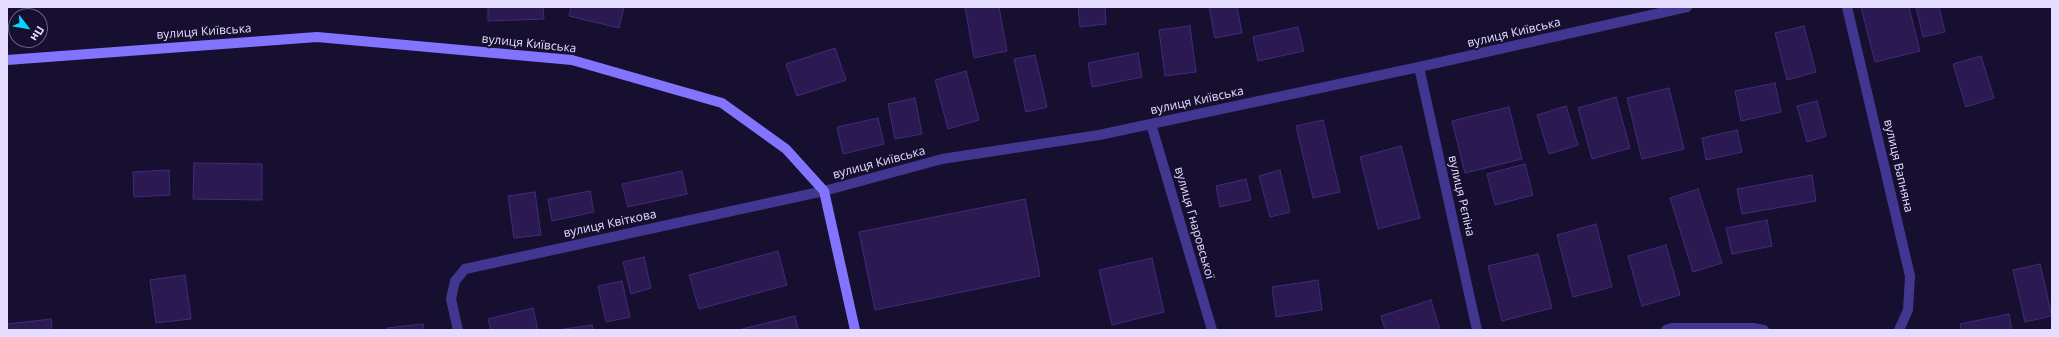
<!DOCTYPE html>
<html>
<head>
<meta charset="utf-8">
<style>
	body { margin:0 }
	#map { position:relative; width:2059px; height:337px; overflow:hidden; background:#170f2f; font-family:"Open Sans",sans-serif }
	canvas { display:block }
	.frame { position:absolute; inset:0; border:8px solid #e4ddff; pointer-events:none }
	.north { position:absolute; left:8px; top:8px; width:40px; height:40px; box-sizing:border-box; background:#170f2f; border:1px solid #696182; border-radius:50%; rotate:121deg; font-size:11px; font-weight:700; line-height:16px; text-align:center; color:#e4ddff }
	.north::after { content:''; display:block; margin:auto; width:14px; height:18px; background:#09d2ff; clip-path:polygon(50% 0,100% 100%,50% 72%,0 100%) }
</style>
</head>
<body>
<div id="map">
<canvas width="2059" height="337"></canvas>
<div class="frame"></div>
<div class="north">Пн</div>
</div>
<script>
const ctx = document.querySelector('canvas').getContext('2d');
ctx.lineJoin = 'round';
function fill(path, color) { ctx.fillStyle = color; ctx.fill(path, 'evenodd'); }
const shape = rows => new Path2D(rows.map(r => 'M' + r).join(''));
function strokePath(path, color, width, dash) { ctx.strokeStyle = color; ctx.lineWidth = width; ctx.lineCap = dash ? 'butt' : 'round'; ctx.setLineDash(dash || []); ctx.stroke(path); }
function label(font, color, halo, rows, align = 'center') {
  ctx.font = font + ' "Open Sans",sans-serif'; ctx.lineWidth = 4; ctx.setLineDash([]); ctx.textBaseline = 'middle'; ctx.strokeStyle = halo; ctx.fillStyle = color; for (const [text, x, y, turn = 0] of rows) {
    ctx.save(); ctx.translate(x, y); ctx.rotate((+turn || 0) * Math.PI / 180); ctx.textAlign = isNaN(turn) ? turn : align; if (halo) ctx.strokeText(text, 0, 0); ctx.fillText(text, 0, 0); ctx.restore();
  }
}
const building = shape([
	[488,7,543,7,544,19,488,21,488,7],
	[571,7,624,7,619,28,569,16,571,7],
	[965,7,999,7,1007,51,974,58,965,7],
	[1078,7,1105,7,1106,24,1080,27,1078,7],
	[1209,7,1237,7,1242,33,1215,38,1209,7],
	[1861,7,1909,7,1920,51,1875,62,1861,7],
	[1916,7,1939,7,1945,32,1923,37,1916,7],
	[1190,26,1196,72,1165,76,1159,30,1190,26],
	[1804,26,1816,72,1787,80,1775,33,1804,26],
	[1298,27,1304,51,1258,61,1253,37,1298,27],
	[835,48,846,80,797,96,786,64,835,48],
	[1138,53,1142,77,1092,87,1088,63,1138,53],
	[1035,55,1047,107,1026,112,1014,59,1035,55],
	[1981,56,1994,98,1966,107,1953,64,1981,56],
	[966,71,979,120,948,129,935,80,966,71],
	[1775,83,1781,112,1741,121,1735,91,1775,83],
	[1669,88,1684,149,1642,159,1627,98,1669,88],
	[1616,97,1630,148,1592,159,1578,108,1616,97],
	[915,98,922,134,895,139,888,104,915,98],
	[1817,101,1826,136,1807,142,1797,106,1817,101],
	[1566,106,1578,145,1549,154,1537,115,1566,106],
	[1509,107,1522,159,1465,173,1452,121,1509,107],
	[878,118,884,144,843,154,837,127,878,118],
	[1323,120,1340,192,1313,198,1296,126,1323,120],
	[1737,130,1742,152,1706,160,1702,138,1737,130],
	[1401,146,1420,218,1378,229,1360,157,1401,146],
	[194,163,262,164,262,200,193,199,194,163],
	[1525,164,1533,195,1495,205,1487,174,1525,164],
	[169,170,170,195,134,197,133,172,169,170],
	[1280,170,1290,212,1270,217,1259,176,1280,170],
	[682,171,687,194,628,207,622,184,682,171],
	[1812,175,1816,201,1742,214,1737,189,1812,175],
	[1246,179,1251,200,1220,207,1216,186,1246,179],
	[1698,189,1722,263,1693,272,1670,198,1698,189],
	[590,191,594,212,552,221,548,199,590,191],
	[535,192,541,235,514,238,508,196,535,192],
	[1025,199,1040,276,875,310,859,232,1025,199],
	[1767,220,1772,246,1732,254,1726,228,1767,220],
	[1596,224,1612,287,1573,297,1557,235,1596,224],
	[1666,245,1680,295,1642,306,1628,256,1666,245],
	[778,251,787,285,699,309,689,275,778,251],
	[1538,254,1552,308,1502,321,1488,266,1538,254],
	[644,257,651,288,631,294,623,262,644,257],
	[1152,258,1164,312,1112,325,1099,270,1152,258],
	[2040,264,2052,316,2025,322,2013,270,2040,264],
	[185,275,191,319,156,323,150,280,185,275],
	[1318,280,1322,310,1276,317,1272,287,1318,280],
	[622,281,630,317,606,322,598,286,622,281],
	[1431,300,1440,330,1385,330,1381,316,1431,300],
	[533,308,538,330,491,330,488,319,533,308],
	[2009,314,2012,330,1961,330,1960,324,2009,314],
	[795,316,798,330,738,330,795,316],
	[51,319,52,330,7,330,7,324,51,319],
	[423,324,424,330,388,330,387,328,423,324],
	[592,325,593,330,557,330,592,325]
]);
fill(building, '#2a1a51');
strokePath(building, '#422a7f', 1);
strokePath(shape([
	[1847,7,1910,276,1908,310,1899,330],
	[1419,67,1477,330],
	[1151,124,1212,330],
	[458,330,451,299,455,281,465,269,824,191,942,159,1099,135,1419,67,1687,7],
	[1666,330,1672,328,1753,328,1764,330]
]), '#413791', 10);
strokePath(shape([
	[7,60,317,37,572,60,722,103,786,149,824,191,855,330]
]), '#8374ff', 10);
label('12px', '#e4ddff', '#170f2f', [
	["вулиця Київська",204,32,-4],
	["вулиця Київська",1514,33,-13],
	["вулиця Київська",529,44,6],
	["вулиця Київська",1197,101,-12],
	["вулиця Київська",879,163,-15],
	["вулиця Вапняна",1898,166,77],
	["вулиця Рєпіна",1461,196,77],
	["вулиця Гнаровської",1194,223,74],
	["вулиця Квіткова",610,224,-12]
]);
</script>
</body>
</html>
